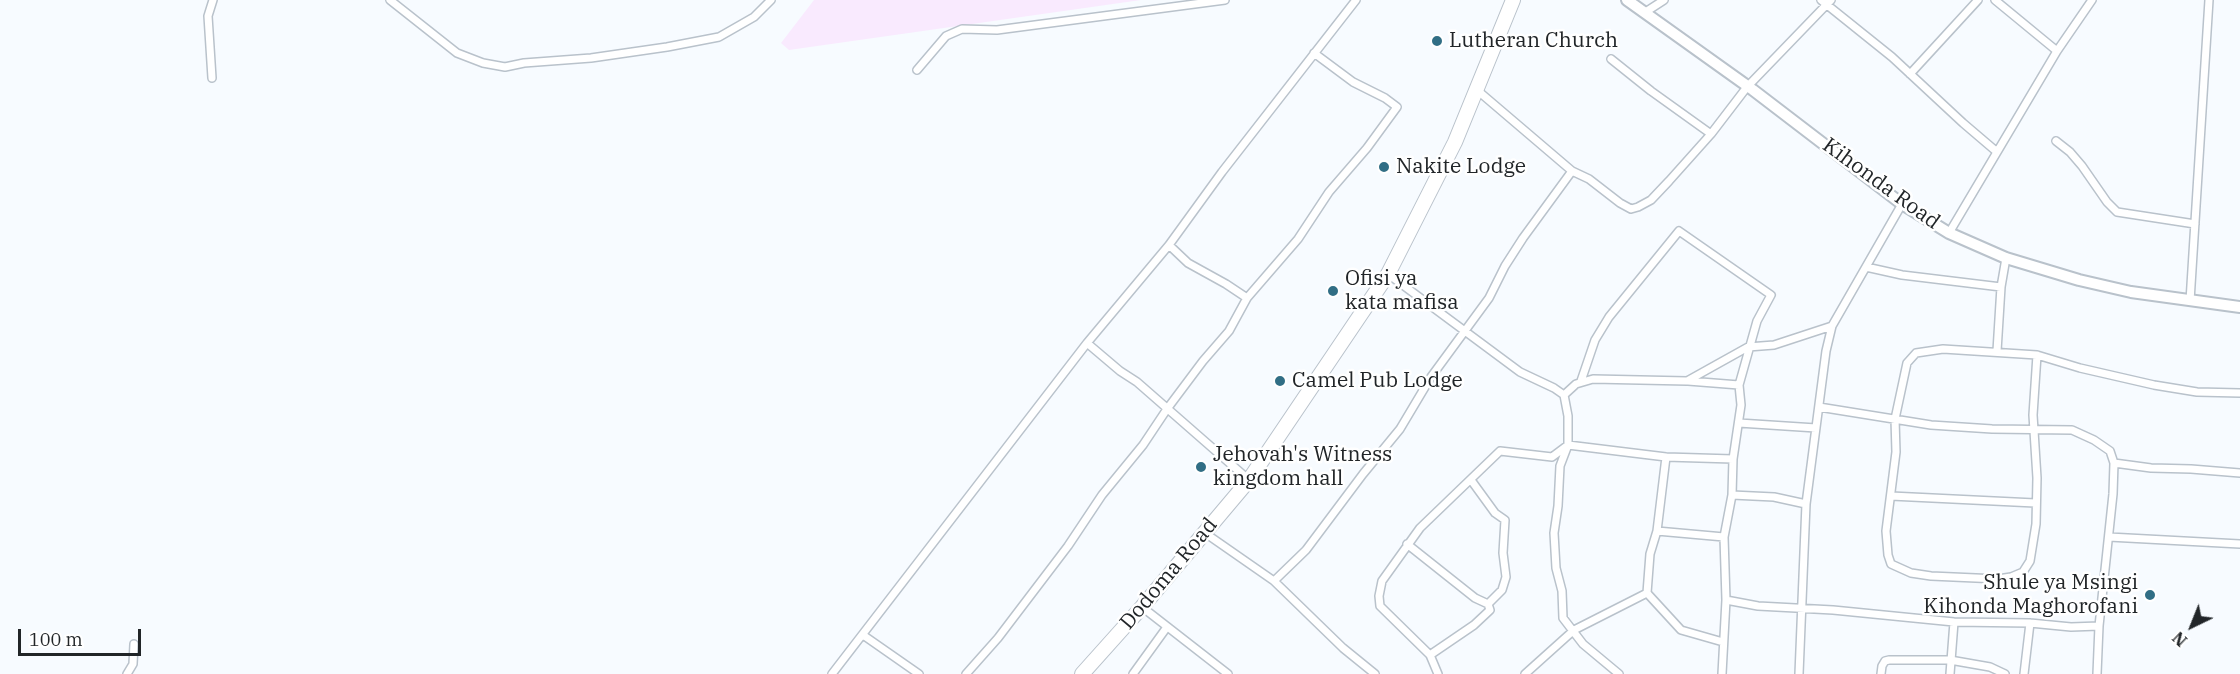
<!DOCTYPE html>
<html>
<head>
<meta charset="utf-8">
<style>
	body { margin:0 }
	#map { position:relative; width:2240px; height:674px; overflow:hidden; background:#f7fbff; font-family:"IBM Plex Serif",serif }
	canvas { display:block }
	.north { position:absolute; left:2162px; top:596px; width:60px; height:60px; -webkit-text-stroke:4px #fff; paint-order:stroke; rotate:223deg; font-size:16px; font-weight:700; line-height:24px; text-align:center; color:#212528 }
	.north::after { content:''; display:block; margin:auto; width:21px; height:27px; background:#212528; clip-path:polygon(50% 0,100% 100%,50% 72%,0 100%) }
	.scale { position:absolute; left:18px; top:629px; width:123px; height:27px; box-sizing:border-box; border:3px solid #212528; border-top:0; padding-left:8px; font-size:18px; line-height:21px; white-space:nowrap; color:#212528; -webkit-text-stroke:4px #fff; paint-order:stroke }
</style>
</head>
<body>
<div id="map">
<canvas width="2240" height="674"></canvas>
<div class="north">N</div>
<div class="scale">100 m</div>
</div>
<script>
const ctx = document.querySelector('canvas').getContext('2d');
ctx.lineJoin = 'round';
function fill(path, color) { ctx.fillStyle = color; ctx.fill(path, 'evenodd'); }
const shape = rows => new Path2D(rows.map(r => 'M' + r).join(''));
function strokePath(path, color, width, dash) { ctx.strokeStyle = color; ctx.lineWidth = width; ctx.lineCap = dash ? 'butt' : 'round'; ctx.setLineDash(dash || []); ctx.stroke(path); }
function label(font, color, halo, rows, align = 'center') {
  ctx.font = font + ' "IBM Plex Serif",serif'; ctx.lineWidth = 5; ctx.setLineDash([]); ctx.textBaseline = 'middle'; ctx.strokeStyle = halo; ctx.fillStyle = color; for (const [text, x, y, turn = 0] of rows) {
    ctx.save(); ctx.translate(x, y); ctx.rotate((+turn || 0) * Math.PI / 180); ctx.textAlign = isNaN(turn) ? turn : align; if (halo) ctx.strokeText(text, 0, 0); ctx.fillText(text, 0, 0); ctx.restore();
  }
}
fill(shape([
	[814,0,1141,0,789,50,781,43]
]), '#f9eafe');
const street = shape([
	[390,0,457,53,483,63,505,67,524,63,591,58,667,47,719,37,754,17,771,0],
	[1821,0,1892,57,1963,123,1997,152],
	[1995,0,2057,51],
	[1644,13,1664,0],
	[1611,59,1651,91,1711,134],
	[917,70,946,36,962,29,997,30,1225,0],
	[1910,74,1978,0],
	[212,78,208,16,213,0],
	[1477,90,1572,171,1589,179,1620,203,1631,209,1638,207,1651,200,1669,181,1711,134,1747,87,1831,0],
	[2056,141,2070,152,2082,166,2107,202,2117,212,2195,224],
	[1949,233,2057,51,2092,0],
	[1169,245,1188,263,1226,284,1247,298],
	[1866,267,1902,275,2001,287],
	[1388,274,1520,372,1554,388,1564,395,1568,416,1568,445,1560,466,1558,506,1554,533,1556,568,1562,591,1563,618,1583,644,1619,674],
	[2190,301,2209,0],
	[1087,343,1120,371,1137,382,1249,480],
	[1997,351,2001,287,2006,258],
	[2037,355,2033,415,2037,478,2036,524,2030,561,2023,572,2011,577,1998,579,1931,576,1911,573,1891,564,1888,555,1886,531,1896,452,1895,419,1907,363,1916,353,1943,349,2037,355,2080,368,2154,385,2197,392,2240,393],
	[1581,381,1595,340,1609,317,1679,231,1771,295,1757,321,1739,385,1741,405,1733,459,1732,495,1724,537,1726,600,1722,674],
	[1688,381,1739,385],
	[1564,395,1576,384,1593,379,1687,381,1748,347,1774,345,1832,326],
	[1819,407,1931,425,1992,429,2072,430,2094,440,2110,451,2114,463,2113,494,2099,626,2097,674],
	[1739,423,1816,428],
	[1666,457,1657,531,1650,554,1647,593,1681,630,1723,642],
	[2114,463,2151,468,2191,469,2240,473],
	[1732,495,1774,497,1806,504],
	[1891,496,2035,503],
	[1657,531,1724,537],
	[1205,533,1274,581,1343,648,1375,674],
	[2109,537,2240,544],
	[1407,544,1475,598,1488,604],
	[1274,581,1306,550,1363,474,1400,429,1431,377,1489,298,1505,266,1523,238,1572,171],
	[1726,600,1758,606,1833,610,1954,622,2030,623,2071,627,2099,626],
	[1142,607,1228,674],
	[863,635,919,674],
	[1430,655,1474,625,1490,610,1488,604,1502,590,1506,577,1503,553,1505,520,1495,513,1471,480],
	[127,674,133,664,134,644],
	[832,674,1087,343,1169,245,1222,172,1356,0],
	[966,674,998,638,1068,546,1102,495,1143,445,1167,409,1203,361,1229,331,1247,298,1298,239,1329,192,1367,148,1397,107,1385,98,1353,82,1314,53],
	[1133,674,1167,627],
	[1438,674,1430,655,1380,606,1379,596,1382,581,1420,528,1500,451,1552,457,1568,445,1666,457,1733,459],
	[1525,674,1574,630,1647,593],
	[1799,674,1806,504,1826,351,1832,326,1902,204],
	[1881,674,1882,666,1885,661,1889,660,1950,660,1990,667,2005,674],
	[1950,674,1954,622],
	[2024,674,2030,623]
]);
const secondary = shape([
	[1627,0,1753,90,1902,204,1949,233,2006,258,2079,280,2131,292,2240,307]
]);
const highway = shape([
	[1082,674,1142,607,1249,480,1388,274,1455,142,1513,0]
]);
strokePath(street, '#b9c2cb', 10);
strokePath(secondary, '#b9c2cb', 14);
strokePath(highway, '#b9c2cb', 16);
strokePath(street, '#fff', 7);
strokePath(secondary, '#fff', 10);
strokePath(highway, '#fff', 14);
for (const [x, y, r, color] of [
	[1437,41,6,"#316e85"],
	[1384,167,6,"#316e85"],
	[1333,291,6,"#316e85"],
	[1280,381,6,"#316e85"],
	[1201,467,6,"#316e85"],
	[2150,595,6,"#316e85"]
]) { const dot = new Path2D(); dot.arc(x, y, r, 0, 2 * Math.PI); ctx.fillStyle = color; ctx.fill(dot); strokePath(dot, '#fff', 2); }
label('21px', '#212528', '#fff', [
	["Lutheran Church",1449,41],
	["Nakite Lodge",1396,167],
	["Ofisi ya",1345,279],
	["kata mafisa",1345,303],
	["Camel Pub Lodge",1292,381],
	["Jehovah's Witness",1213,455],
	["kingdom hall",1213,479],
	["Shule ya Msingi",2138,583,"right"],
	["Kihonda Maghorofani",2138,607,"right"]
], 'left');
label('21px', '#212528', '#fff', [
	["Kihonda Road",1881,184,36],
	["Dodoma Road",1169,574,-50]
]);
</script>
</body>
</html>
